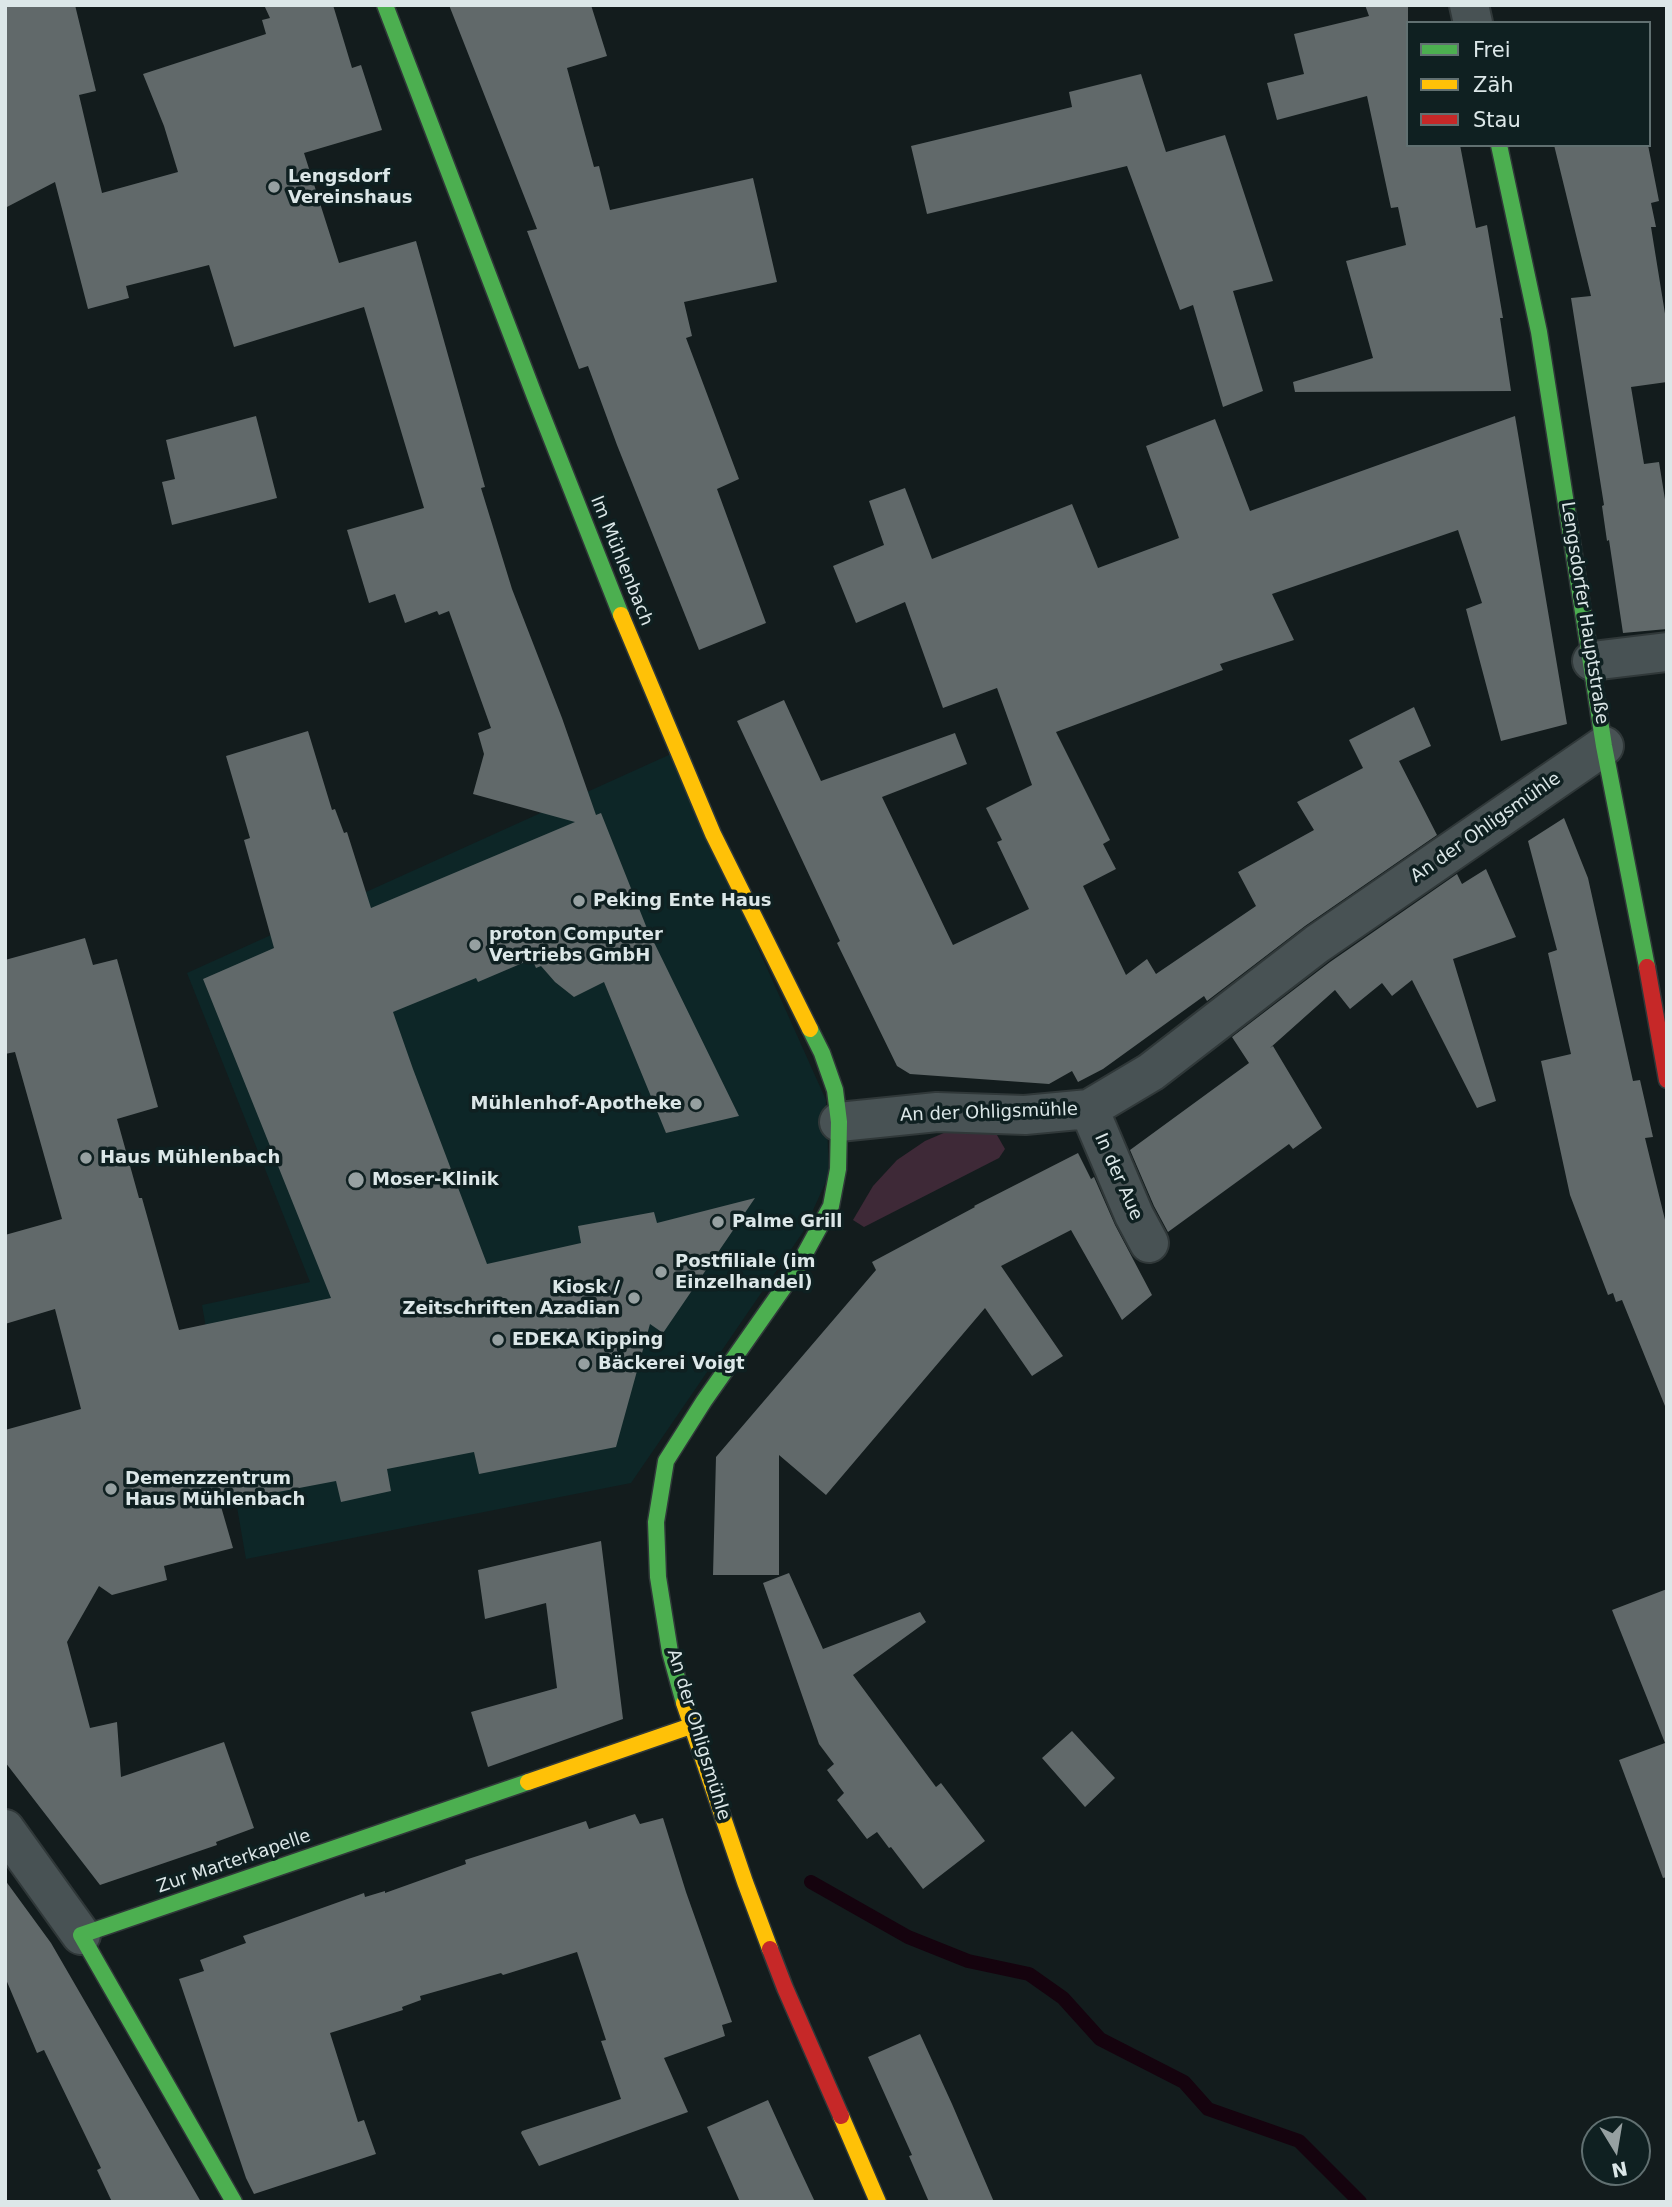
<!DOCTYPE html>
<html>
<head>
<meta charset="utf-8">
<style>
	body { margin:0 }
	#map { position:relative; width:1672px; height:2207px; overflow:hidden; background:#131c1d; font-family:"DejaVu Sans",sans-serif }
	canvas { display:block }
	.frame { position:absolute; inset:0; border:7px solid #dce7e8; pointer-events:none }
	.legend { position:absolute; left:1406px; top:21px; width:245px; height:126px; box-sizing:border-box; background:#0f2021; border:2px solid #617071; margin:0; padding:9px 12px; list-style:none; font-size:21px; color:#dce7e8 }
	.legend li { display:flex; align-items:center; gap:14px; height:35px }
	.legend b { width:35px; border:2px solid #617071 }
	.north { position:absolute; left:1581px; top:2116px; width:70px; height:70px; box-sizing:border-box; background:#0f2021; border:2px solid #617071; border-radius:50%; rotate:169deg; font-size:19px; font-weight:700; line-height:28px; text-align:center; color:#dce7e8 }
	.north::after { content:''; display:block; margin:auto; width:24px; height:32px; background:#96a0a1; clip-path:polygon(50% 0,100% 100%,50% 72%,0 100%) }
</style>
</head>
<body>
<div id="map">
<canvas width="1672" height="2207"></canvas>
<div class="frame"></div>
<ul class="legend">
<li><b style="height:9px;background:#4caf50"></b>Frei</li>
<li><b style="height:9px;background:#ffc107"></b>Zäh</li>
<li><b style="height:9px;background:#c62828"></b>Stau</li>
</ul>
<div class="north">N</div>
</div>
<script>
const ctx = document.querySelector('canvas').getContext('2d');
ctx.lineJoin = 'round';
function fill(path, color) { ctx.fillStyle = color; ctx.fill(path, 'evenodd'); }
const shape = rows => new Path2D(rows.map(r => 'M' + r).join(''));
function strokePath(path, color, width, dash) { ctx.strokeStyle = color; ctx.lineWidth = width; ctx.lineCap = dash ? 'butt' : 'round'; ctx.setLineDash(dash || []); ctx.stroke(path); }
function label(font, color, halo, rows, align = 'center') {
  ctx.font = font + ' "DejaVu Sans",sans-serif'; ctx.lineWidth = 7; ctx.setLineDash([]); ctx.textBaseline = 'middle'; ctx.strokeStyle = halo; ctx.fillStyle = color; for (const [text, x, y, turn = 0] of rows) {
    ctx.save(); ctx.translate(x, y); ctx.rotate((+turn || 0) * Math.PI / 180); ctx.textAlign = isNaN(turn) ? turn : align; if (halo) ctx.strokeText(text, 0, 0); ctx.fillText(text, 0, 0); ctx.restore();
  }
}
fill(shape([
	[671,754,826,1100,829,1175,803,1232,631,1483,246,1559,202,1305,310,1282,187,973]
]), '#0d2627');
fill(shape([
	[962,1130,997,1135,1005,1149,999,1158,864,1227,853,1220,873,1186,897,1160,925,1141,946,1132]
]), '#3e2937');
strokePath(shape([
	[811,1882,908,1937,968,1961,1029,1974,1063,1998,1100,2039,1184,2082,1208,2109,1299,2141,1360,2202]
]), '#15030e', 14);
fill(shape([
	[5,5,75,5,96,91,79,95,102,193,178,172,164,126,143,74,266,34,262,20,270,18,264,5,333,5,352,68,361,65,382,130,304,153,339,263,416,241,485,487,481,488,512,589,562,718,596,815,601,813,646,926,739,1116,666,1133,604,982,574,997,555,982,541,966,536,968,532,959,478,982,476,978,393,1012,413,1069,487,1264,581,1243,578,1226,654,1212,657,1223,755,1198,663,1333,650,1324,616,1447,479,1474,474,1452,387,1469,391,1491,341,1502,336,1481,220,1503,233,1548,164,1566,167,1580,112,1595,99,1586,67,1642,90,1728,117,1722,121,1777,224,1742,254,1828,216,1842,217,1845,100,1885,5,1762,5,1430,81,1409,55,1309,5,1324,5,1235,62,1219,15,1052,5,1054,5,960,85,938,93,965,117,959,158,1107,117,1119,139,1198,142,1198,179,1330,331,1298,203,979,274,948,244,840,250,838,226,756,308,731,332,810,335,809,344,833,347,832,371,908,575,822,473,794,484,754,478,733,491,728,449,611,439,615,437,611,405,623,395,594,369,603,347,530,424,508,364,307,234,347,209,265,126,286,129,298,88,309,55,182,5,208],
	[449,5,591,5,607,56,567,68,594,167,599,166,610,210,753,178,777,282,684,302,692,336,686,338,739,479,717,489,766,623,699,650,617,445,588,366,579,369,527,231,537,229],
	[1365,5,1408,5,1408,145,1460,145,1476,228,1487,225,1503,318,1500,318,1511,391,1295,392,1293,382,1373,358,1346,261,1406,245,1398,207,1391,208,1367,96,1277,120,1267,83,1304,74,1294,34,1369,16],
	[1141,74,1166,152,1225,135,1273,281,1233,291,1263,391,1223,407,1193,305,1180,310,1127,166,927,214,911,146,1072,107,1069,92],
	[1554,145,1648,145,1659,201,1651,203,1656,227,1651,227,1667,326,1667,382,1631,387,1644,464,1659,462,1667,512,1667,629,1623,633,1609,540,1607,541,1602,506,1604,505,1571,298,1591,296],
	[256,416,277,498,172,525,162,482,175,479,166,440],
	[1515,416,1567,724,1501,741,1466,609,1482,603,1458,530,1272,594,1294,640,1220,664,1223,670,1056,732,1110,840,1103,844,1116,869,1083,886,1126,975,1147,959,1156,974,1256,906,1238,872,1314,830,1297,802,1363,768,1349,740,1414,707,1431,746,1399,761,1437,835,1305,926,1207,1001,1204,996,1103,1069,1078,1082,1072,1071,1049,1084,910,1074,897,1066,837,943,840,941,737,721,784,700,821,781,955,733,967,764,882,797,953,945,1029,909,997,842,1002,840,986,808,1032,785,997,688,943,708,905,602,856,623,833,566,884,545,869,501,905,488,932,559,1072,504,1098,568,1179,538,1146,446,1215,419,1250,511],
	[1564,818,1588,878,1633,1081,1640,1080,1653,1137,1645,1138,1667,1228,1667,1406,1665,1406,1622,1300,1616,1302,1613,1293,1608,1295,1570,1195,1541,1061,1571,1054,1548,953,1557,950,1528,841],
	[1486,869,1516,937,1453,959,1496,1101,1477,1108,1412,980,1392,996,1382,983,1350,1009,1335,990,1270,1048,1273,1046,1322,1128,1293,1149,1289,1144,1168,1232,1154,1206,1130,1150,1249,1063,1232,1037,1330,962,1457,874,1462,884],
	[1078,1153,1091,1179,1094,1177,1115,1225,1152,1295,1122,1320,1071,1230,1001,1266,1063,1356,1032,1376,985,1308,826,1495,779,1455,779,1575,713,1575,716,1457,876,1270,872,1262,975,1207,974,1206],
	[601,1541,623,1719,488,1767,471,1712,557,1688,546,1603,485,1619,478,1570],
	[789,1573,823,1649,920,1612,926,1622,853,1675,936,1787,941,1783,985,1841,923,1889,891,1847,889,1848,877,1832,867,1839,837,1800,844,1793,827,1770,834,1764,819,1744,763,1583],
	[1667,1589,1667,1877,1663,1878,1619,1760,1665,1743,1612,1610],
	[1072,1731,1115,1778,1085,1807,1042,1758],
	[635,1814,640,1824,663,1818,686,1892,732,2022,722,2025,725,2036,664,2058,688,2112,539,2166,521,2133,522,2131,621,2099,601,2041,606,2040,577,1952,503,1975,501,1973,420,1996,421,2000,402,2007,403,2010,330,2033,358,2122,364,2120,376,2154,254,2194,246,2178,179,1979,204,1971,200,1960,246,1943,243,1936,283,1922,364,1893,365,1897,385,1891,385,1893,466,1864,465,1860,586,1821,589,1829],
	[5,1880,51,1943,201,2202,112,2202,97,2170,101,2168,44,2050,37,2053,5,1977],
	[920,2034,952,2104,994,2202,929,2202,909,2156,912,2155,868,2057],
	[768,2100,793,2155,815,2202,740,2202,707,2127]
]), '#61696a');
const street = shape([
	[1469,5,1473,23],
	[1592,661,1667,652],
	[1089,1109,1134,1215,1149,1243],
	[839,1122,937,1112,1025,1115,1089,1109,1151,1072,1317,944,1604,746],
	[5,1829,81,1935]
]);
const fast = shape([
	[385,5,535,397,621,615],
	[1499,145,1539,332,1604,746,1647,967],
	[684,1703,670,1652,658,1577,656,1522,666,1461,704,1401,796,1270,831,1206,838,1169,839,1122,835,1090,822,1053,810,1029],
	[234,2202,81,1935,528,1782]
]);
const slow = shape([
	[621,615,713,834,810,1029],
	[684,1703,745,1882,770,1949],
	[528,1782,691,1726],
	[841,2116,878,2202]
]);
const jam = shape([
	[1647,967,1667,1080],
	[770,1949,785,1988,841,2116]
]);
strokePath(street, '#303839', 42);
strokePath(fast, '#303839', 19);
strokePath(slow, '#303839', 19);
strokePath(jam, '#303839', 19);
strokePath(street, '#485254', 38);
strokePath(fast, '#4caf50', 16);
strokePath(slow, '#ffc107', 16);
strokePath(jam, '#c62828', 16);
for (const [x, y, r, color] of [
	[274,187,7,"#96a0a1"],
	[579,901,7,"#96a0a1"],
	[475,945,7,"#96a0a1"],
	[696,1104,7,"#96a0a1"],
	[86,1158,7,"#96a0a1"],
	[356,1180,9,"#96a0a1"],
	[718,1222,7,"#96a0a1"],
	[661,1272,7,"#96a0a1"],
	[634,1298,7,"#96a0a1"],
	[498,1340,7,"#96a0a1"],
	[584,1364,7,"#96a0a1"],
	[111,1489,7,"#96a0a1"]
]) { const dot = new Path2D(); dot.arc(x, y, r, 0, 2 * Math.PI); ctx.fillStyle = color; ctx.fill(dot); strokePath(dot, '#0f2021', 2.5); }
label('bold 18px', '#dce7e8', '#0f2021', [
	["Lengsdorf",288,177],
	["Vereinshaus",288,198],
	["Peking Ente Haus",593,901],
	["proton Computer",489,935],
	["Vertriebs GmbH",489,956],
	["Mühlenhof-Apotheke",682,1104,"right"],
	["Haus Mühlenbach",100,1158],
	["Moser-Klinik",372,1180],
	["Palme Grill",732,1222],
	["Postfiliale (im",675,1262],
	["Einzelhandel)",675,1283],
	["Kiosk /",620,1288,"right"],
	["Zeitschriften Azadian",620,1309,"right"],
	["EDEKA Kipping",512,1340],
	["Bäckerei Voigt",598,1364],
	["Demenzzentrum",125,1479],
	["Haus Mühlenbach",125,1500]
], 'left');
label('18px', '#dce7e8', '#0f2021', [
	["Im Mühlenbach",621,561,68],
	["Lengsdorfer Hauptstraße",1584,613,81],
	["An der Ohligsmühle",1486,828,-35],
	["An der Ohligsmühle",989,1113,-2],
	["In der Aue",1118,1177,66],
	["An der Ohligsmühle",698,1735,73],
	["Zur Marterkapelle",234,1862,-19]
]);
</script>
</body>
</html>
